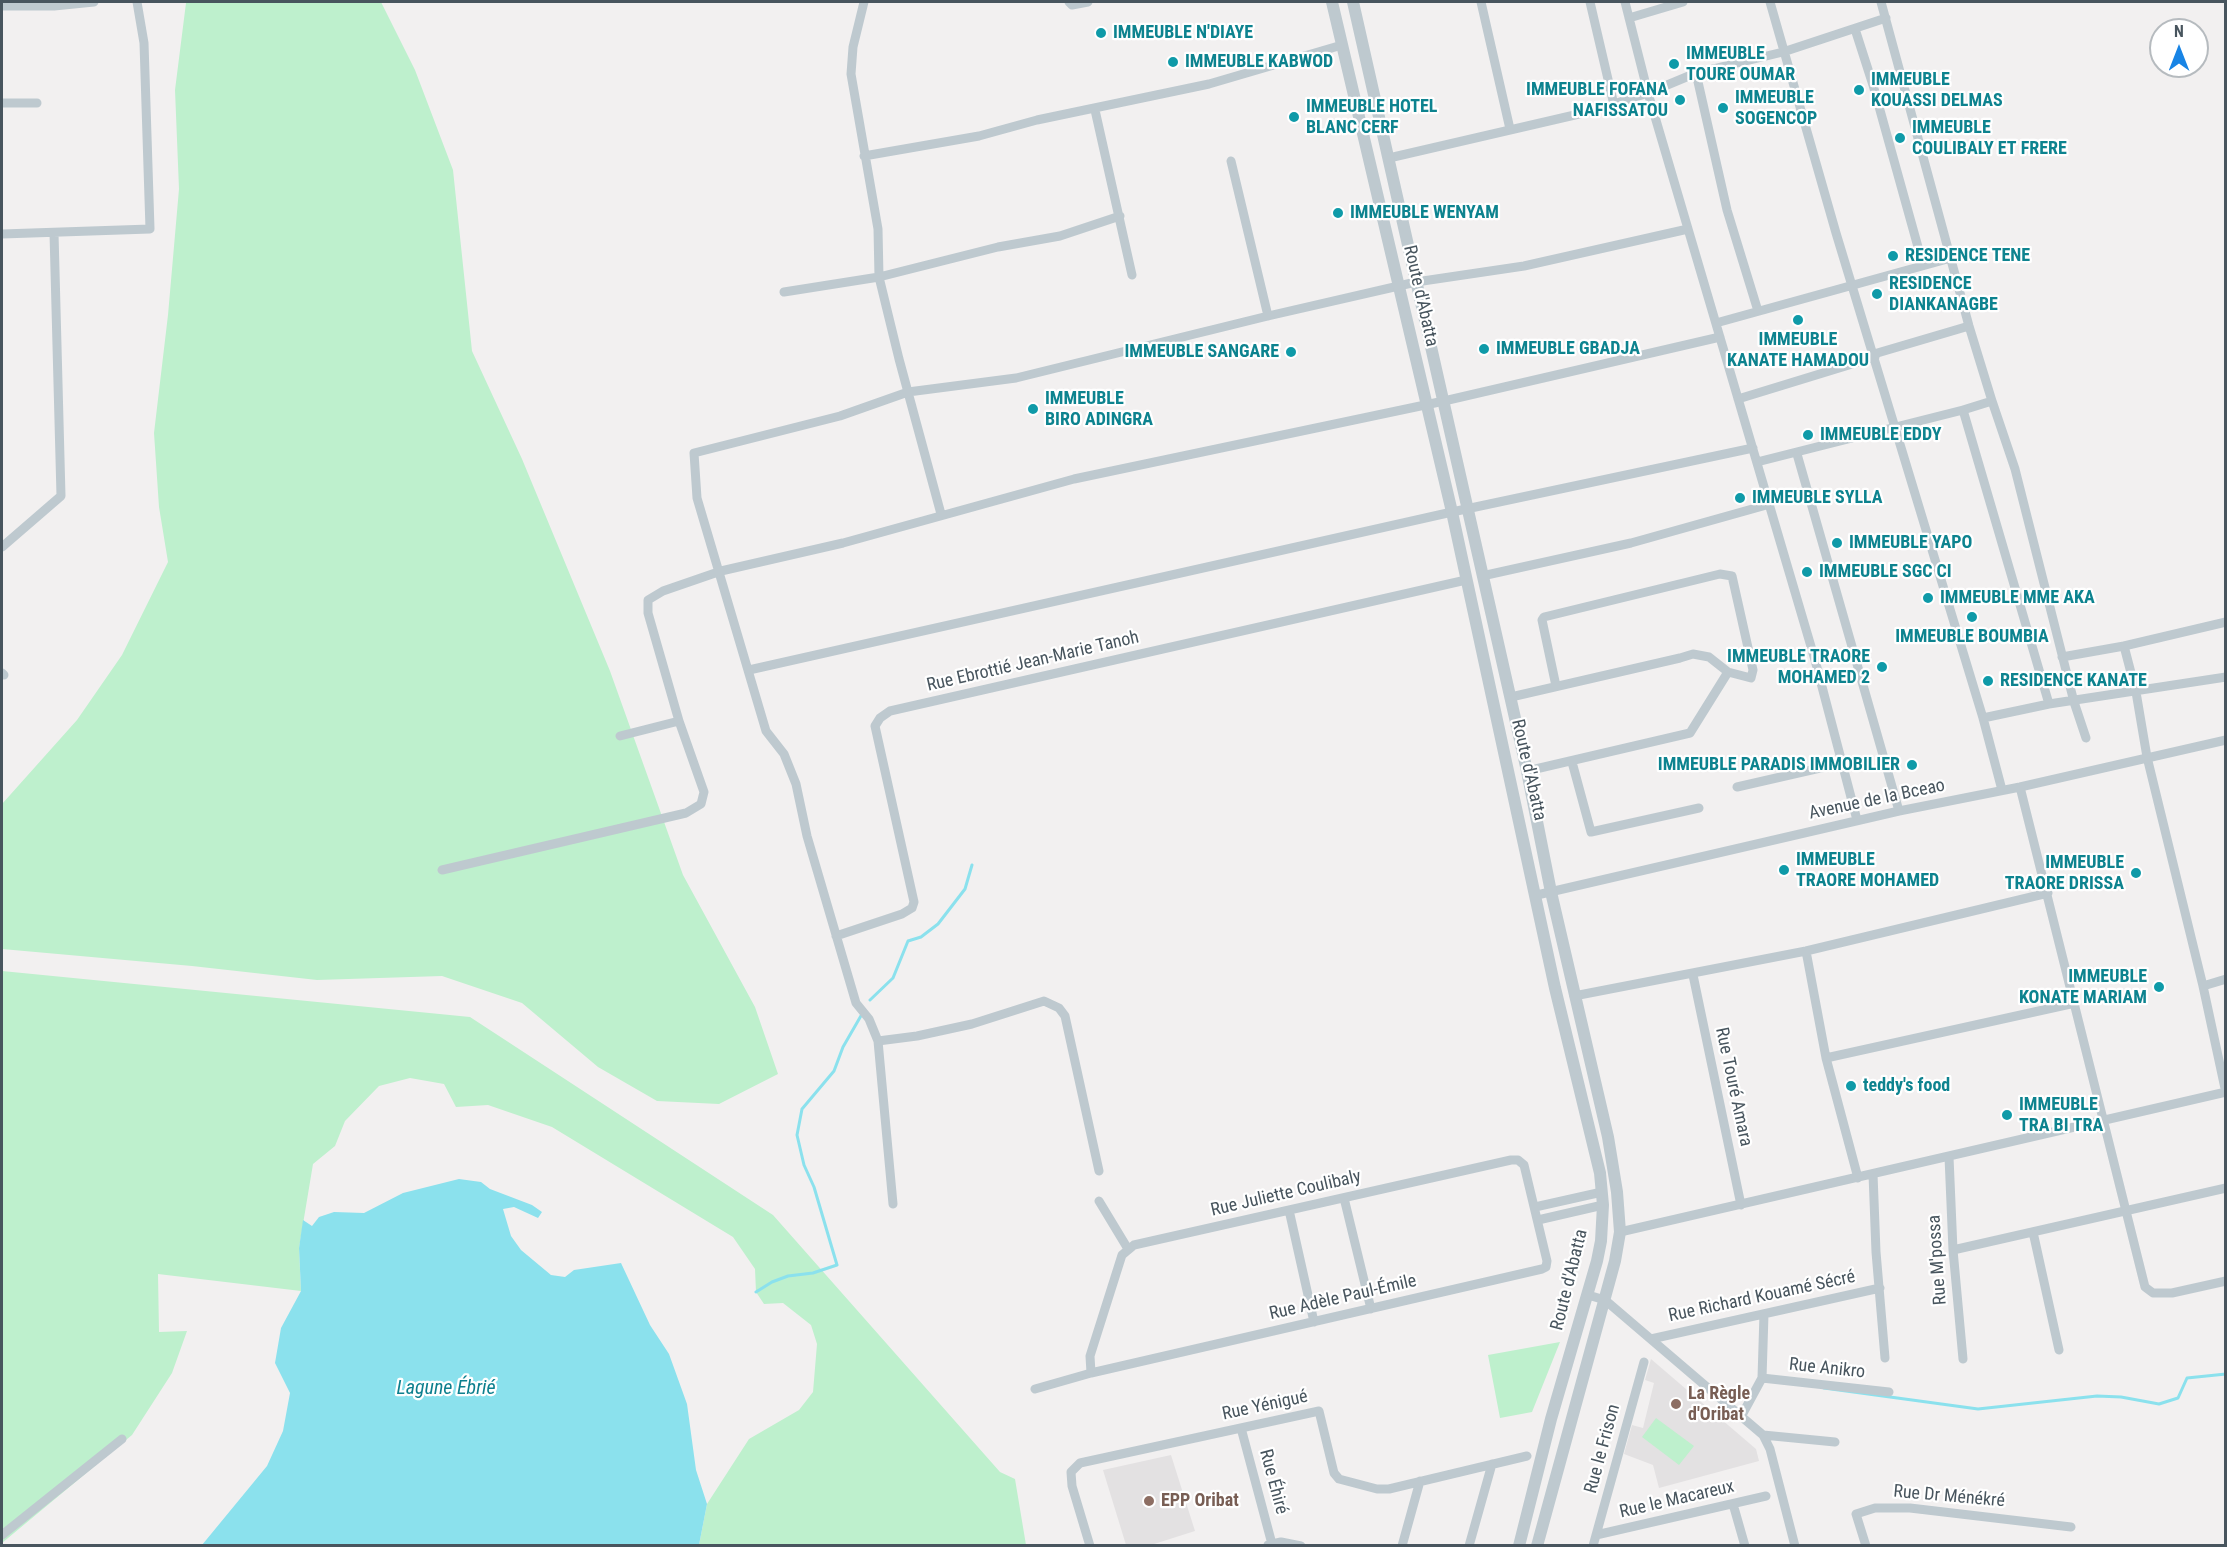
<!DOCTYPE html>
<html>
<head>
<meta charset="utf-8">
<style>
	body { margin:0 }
	#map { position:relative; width:2227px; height:1547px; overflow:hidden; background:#f2f0f0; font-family:"Roboto Condensed",sans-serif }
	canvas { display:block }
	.frame { position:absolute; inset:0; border:3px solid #48555e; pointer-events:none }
	.north { position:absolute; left:2149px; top:18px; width:60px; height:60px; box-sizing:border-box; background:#fff; border:2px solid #b6bbbf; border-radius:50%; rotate:0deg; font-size:16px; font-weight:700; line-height:24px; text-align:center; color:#48555e }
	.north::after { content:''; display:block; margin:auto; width:21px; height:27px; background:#1884e5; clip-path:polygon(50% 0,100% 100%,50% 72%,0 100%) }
</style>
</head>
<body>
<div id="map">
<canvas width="2227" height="1547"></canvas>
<div class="frame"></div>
<div class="north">N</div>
</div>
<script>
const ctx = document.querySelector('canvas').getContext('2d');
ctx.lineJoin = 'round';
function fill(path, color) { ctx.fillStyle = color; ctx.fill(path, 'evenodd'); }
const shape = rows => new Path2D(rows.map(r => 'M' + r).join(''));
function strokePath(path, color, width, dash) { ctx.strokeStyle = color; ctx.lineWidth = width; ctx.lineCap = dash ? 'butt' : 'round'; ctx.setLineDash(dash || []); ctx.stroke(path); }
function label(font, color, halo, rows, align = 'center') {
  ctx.font = font + ' "Roboto Condensed",sans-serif'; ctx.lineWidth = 4.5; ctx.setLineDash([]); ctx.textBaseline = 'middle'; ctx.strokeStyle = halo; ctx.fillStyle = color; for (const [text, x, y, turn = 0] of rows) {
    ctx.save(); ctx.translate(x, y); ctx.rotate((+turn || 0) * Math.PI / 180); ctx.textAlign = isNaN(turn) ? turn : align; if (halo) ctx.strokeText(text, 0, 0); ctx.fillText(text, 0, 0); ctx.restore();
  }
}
fill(shape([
	[1651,1359,1756,1449,1759,1461,1659,1488,1653,1465,1624,1454,1632,1425,1643,1428,1654,1383,1645,1380],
	[1171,1455,1195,1531,1151,1545,1126,1545,1103,1470]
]), '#e3e1e2');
fill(shape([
	[381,2,415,70,453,170,472,351,522,459,610,671,683,875,755,1007,778,1074,719,1104,657,1101,598,1067,522,1003,442,976,317,980,192,966,2,949,2,804,77,720,122,655,168,562,159,507,154,433,168,315,179,189,175,90,186,3],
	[2,971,470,1017,773,1215,1000,1472,1015,1479,1026,1545,699,1545,707,1504,749,1439,799,1410,813,1392,817,1344,811,1325,783,1303,764,1304,756,1292,755,1269,733,1237,552,1127,488,1105,456,1107,444,1084,410,1078,379,1086,345,1121,335,1146,313,1164,299,1248,301,1291,158,1274,159,1332,187,1331,172,1373,132,1435,2,1543],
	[1560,1342,1532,1412,1500,1418,1488,1355],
	[1656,1418,1694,1446,1679,1465,1642,1437]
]), '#bef0cd');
fill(shape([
	[459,1179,481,1182,490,1189,532,1205,542,1212,538,1218,514,1207,503,1209,511,1236,521,1250,551,1275,565,1277,574,1270,621,1263,650,1325,669,1354,687,1404,696,1470,707,1504,699,1545,202,1545,267,1466,283,1431,290,1393,275,1363,281,1328,301,1291,299,1248,303,1220,312,1226,319,1217,334,1212,364,1213,403,1193]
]), '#8be1ed');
strokePath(shape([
	[870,1000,893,978,908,941,921,937,938,924,965,889,972,865],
	[756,1292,772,1282,788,1276,813,1273,837,1265,814,1187,804,1165,797,1135,802,1109,834,1071,843,1047,862,1014],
	[1824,1388,1978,1409,2097,1396,2121,1397,2159,1404,2178,1398,2187,1378,2226,1374]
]), '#8be1ed', 3);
strokePath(shape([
	[864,2,853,47,851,74,878,229,879,277,899,359,941,514],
	[1069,2,1072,5,1088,2],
	[1481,2,1510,129],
	[1590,2,1614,105],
	[1625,2,1648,93,1815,660,1857,820],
	[1770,2,1836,233,1983,718,2002,790],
	[1881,2,1969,326,1992,401,1963,410],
	[2,6,54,6,94,2],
	[1629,18,1683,2],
	[1855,29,1873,85,1923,265],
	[1696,73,1727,210,1758,311],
	[2,103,37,103],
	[1095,110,1132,275],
	[864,156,979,136,1037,120,1209,84,1342,45],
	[1389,158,1592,111,1648,93,1696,73,1783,52,1886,18],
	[1231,161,1268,316],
	[2,234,150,229,144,43,137,2],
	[784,292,879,277,998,247,1060,236,1120,216],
	[1716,323,1951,258],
	[1874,354,1969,326],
	[1738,399,1875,357],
	[1992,401,2015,469,2074,702,2086,738],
	[1797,454,1899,811],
	[1757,462,1963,410,2049,704],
	[2,547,61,496,54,233],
	[1482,576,1631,543,1770,504],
	[2226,622,2124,646,2136,692,2147,757,2203,986,2226,1093],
	[2062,657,2124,646],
	[749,670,1452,512,1753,448],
	[2,673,4,675],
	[1511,697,1680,658,1693,654,1709,657,1728,672,1751,678,1753,670,1732,576,1720,574,1544,617,1542,620,1556,686],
	[1983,718,2049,704,2226,677],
	[620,736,679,721],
	[1572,762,1591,832,1699,808],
	[1527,771,1690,733,1728,672],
	[1737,787,1842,763],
	[2020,787,2145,1287,2153,1293,2172,1293,2226,1281],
	[442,870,686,813,701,804,704,792,679,721,648,613,648,600,663,591,721,571,843,543,1074,479,1444,401,1720,337],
	[1537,895,1899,811,2020,787,2226,740],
	[836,936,902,914,912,908,914,902,875,726,880,718,890,711,1466,580],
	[1806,951,1826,1058,1858,1178],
	[1693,975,1741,1205],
	[2203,986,2226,979],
	[1574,996,1806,951,2048,893],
	[878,1041,893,1204],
	[1826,1058,2075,1003],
	[1949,1157,1953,1250,1963,1359],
	[1099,1171,1065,1016,1059,1008,1044,1001,972,1024,917,1036,878,1041,869,1019,856,1003,807,836,796,784,784,754,766,731,697,498,694,453,840,416,908,392,1016,378,1268,316,1416,282,1524,266,1688,229],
	[1873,1174,1876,1252,1885,1358],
	[1344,1198,1371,1309],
	[1099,1201,1128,1249],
	[1535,1207,1602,1192],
	[1289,1210,1314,1322],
	[1538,1220,1603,1205],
	[1620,1232,2226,1092],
	[2033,1232,2059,1350],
	[1953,1250,2226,1188],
	[1588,1295,1605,1300,1763,1435,1770,1449,1795,1546],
	[1651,1339,1880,1288],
	[1762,1378,1889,1392],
	[1035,1389,1091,1373,1542,1269,1546,1267,1547,1261,1524,1165,1518,1160,1511,1160,1134,1245,1122,1255,1090,1356,1091,1373],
	[1742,1415,1762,1378,1764,1314],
	[1241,1428,1272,1544],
	[1763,1435,1835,1442],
	[1733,1504,1745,1546],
	[2,1535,122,1439],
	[1596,1535,1766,1496],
	[1268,1545,1281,1542,1301,1546],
	[1090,1546,1072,1486,1071,1472,1080,1463,1319,1411,1334,1473,1339,1479,1377,1489,1389,1489,1527,1456],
	[1402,1546,1420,1481],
	[1469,1546,1492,1464],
	[1593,1546,1644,1362],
	[1866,1546,1856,1514,1875,1508,1910,1508,2071,1527]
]), '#bec9cf', 9);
strokePath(shape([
	[1332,2,1452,512,1555,988,1600,1173,1603,1205,1601,1241,1597,1261,1551,1419,1519,1546],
	[1353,2,1527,771,1551,892,1608,1137,1617,1192,1620,1232,1615,1261,1537,1546]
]), '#bec9cf', 12);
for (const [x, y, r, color] of [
	[1101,33,6,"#0f9aa8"],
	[1173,62,6,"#0f9aa8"],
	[1674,64,6,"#0f9aa8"],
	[1859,90,6,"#0f9aa8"],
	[1680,100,6,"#0f9aa8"],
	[1723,108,6,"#0f9aa8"],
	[1294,117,6,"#0f9aa8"],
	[1900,138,6,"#0f9aa8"],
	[1338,213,6,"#0f9aa8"],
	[1893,256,6,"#0f9aa8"],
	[1877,294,6,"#0f9aa8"],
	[1798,320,6,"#0f9aa8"],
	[1484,349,6,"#0f9aa8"],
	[1291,352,6,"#0f9aa8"],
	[1033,409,6,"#0f9aa8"],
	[1808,435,6,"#0f9aa8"],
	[1740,498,6,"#0f9aa8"],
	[1837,543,6,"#0f9aa8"],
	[1807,572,6,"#0f9aa8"],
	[1928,598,6,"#0f9aa8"],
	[1972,617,6,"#0f9aa8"],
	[1882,667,6,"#0f9aa8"],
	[1988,681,6,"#0f9aa8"],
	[1912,765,6,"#0f9aa8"],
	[1784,870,6,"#0f9aa8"],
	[2136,873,6,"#0f9aa8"],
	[2159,987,6,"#0f9aa8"],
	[1851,1086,6,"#0f9aa8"],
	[2007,1115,6,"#0f9aa8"],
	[1676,1404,6,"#8d6e63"],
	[1149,1501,6,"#8d6e63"]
]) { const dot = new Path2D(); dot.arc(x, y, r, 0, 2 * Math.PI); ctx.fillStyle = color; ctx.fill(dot); strokePath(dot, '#fff', 2); }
label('bold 18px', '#0d838f', '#fff', [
	["IMMEUBLE N'DIAYE",1113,33],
	["IMMEUBLE",1686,54],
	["TOURE OUMAR",1686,75],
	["IMMEUBLE KABWOD",1185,62],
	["IMMEUBLE",1871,80],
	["KOUASSI DELMAS",1871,101],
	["IMMEUBLE FOFANA",1668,90,"right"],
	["NAFISSATOU",1668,111,"right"],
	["IMMEUBLE",1735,98],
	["SOGENCOP",1735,119],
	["IMMEUBLE HOTEL",1306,107],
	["BLANC CERF",1306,128],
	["IMMEUBLE",1912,128],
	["COULIBALY ET FRERE",1912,149],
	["IMMEUBLE WENYAM",1350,213],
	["RESIDENCE TENE",1905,256],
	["RESIDENCE",1889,284],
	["DIANKANAGBE",1889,305],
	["IMMEUBLE",1798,340,"center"],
	["KANATE HAMADOU",1798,361,"center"],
	["IMMEUBLE GBADJA",1496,349],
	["IMMEUBLE SANGARE",1279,352,"right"],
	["IMMEUBLE",1045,399],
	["BIRO ADINGRA",1045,420],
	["IMMEUBLE EDDY",1820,435],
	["IMMEUBLE SYLLA",1752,498],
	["IMMEUBLE YAPO",1849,543],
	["IMMEUBLE SGC CI",1819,572],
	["IMMEUBLE MME AKA",1940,598],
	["IMMEUBLE BOUMBIA",1972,637,"center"],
	["IMMEUBLE TRAORE",1870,657,"right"],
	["MOHAMED 2",1870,678,"right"],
	["RESIDENCE KANATE",2000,681],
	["IMMEUBLE PARADIS IMMOBILIER",1900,765,"right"],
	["IMMEUBLE",1796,860],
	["TRAORE MOHAMED",1796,881],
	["IMMEUBLE",2124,863,"right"],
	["TRAORE DRISSA",2124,884,"right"],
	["IMMEUBLE",2147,977,"right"],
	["KONATE MARIAM",2147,998,"right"],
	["teddy's food",1863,1086],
	["IMMEUBLE",2019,1105],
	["TRA BI TRA",2019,1126]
], 'left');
label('18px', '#48555e', '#fff', [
	["Route d'Abatta",1420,296,77],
	["Rue Ebrottié Jean-Marie Tanoh",1033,662,-13],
	["Route d'Abatta",1528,770,77],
	["Avenue de la Bceao",1877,800,-12],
	["Rue Touré Amara",1733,1087,78],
	["Rue Juliette Coulibaly",1286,1194,-13],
	["Rue M'possa",1938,1260,-94],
	["Route d'Abatta",1570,1280,-76],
	["Rue Richard Kouamé Sécré",1762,1297,-12],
	["Rue Adèle Paul-Émile",1343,1298,-13],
	["Rue Anikro",1827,1369,6],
	["Rue Yénigué",1265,1406,-12],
	["Rue le Frison",1603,1449,-75],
	["Rue Éhiré",1273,1482,75],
	["Rue Dr Ménékré",1949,1497,5],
	["Rue le Macareux",1677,1500,-13]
]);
label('bold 18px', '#785e54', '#fff', [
	["La Règle",1688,1394],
	["d'Oribat",1688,1415],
	["EPP Oribat",1161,1501]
], 'left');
label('italic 20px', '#0c7f8e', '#fff', [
	["Lagune Ébrié",446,1389]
]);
</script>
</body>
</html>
